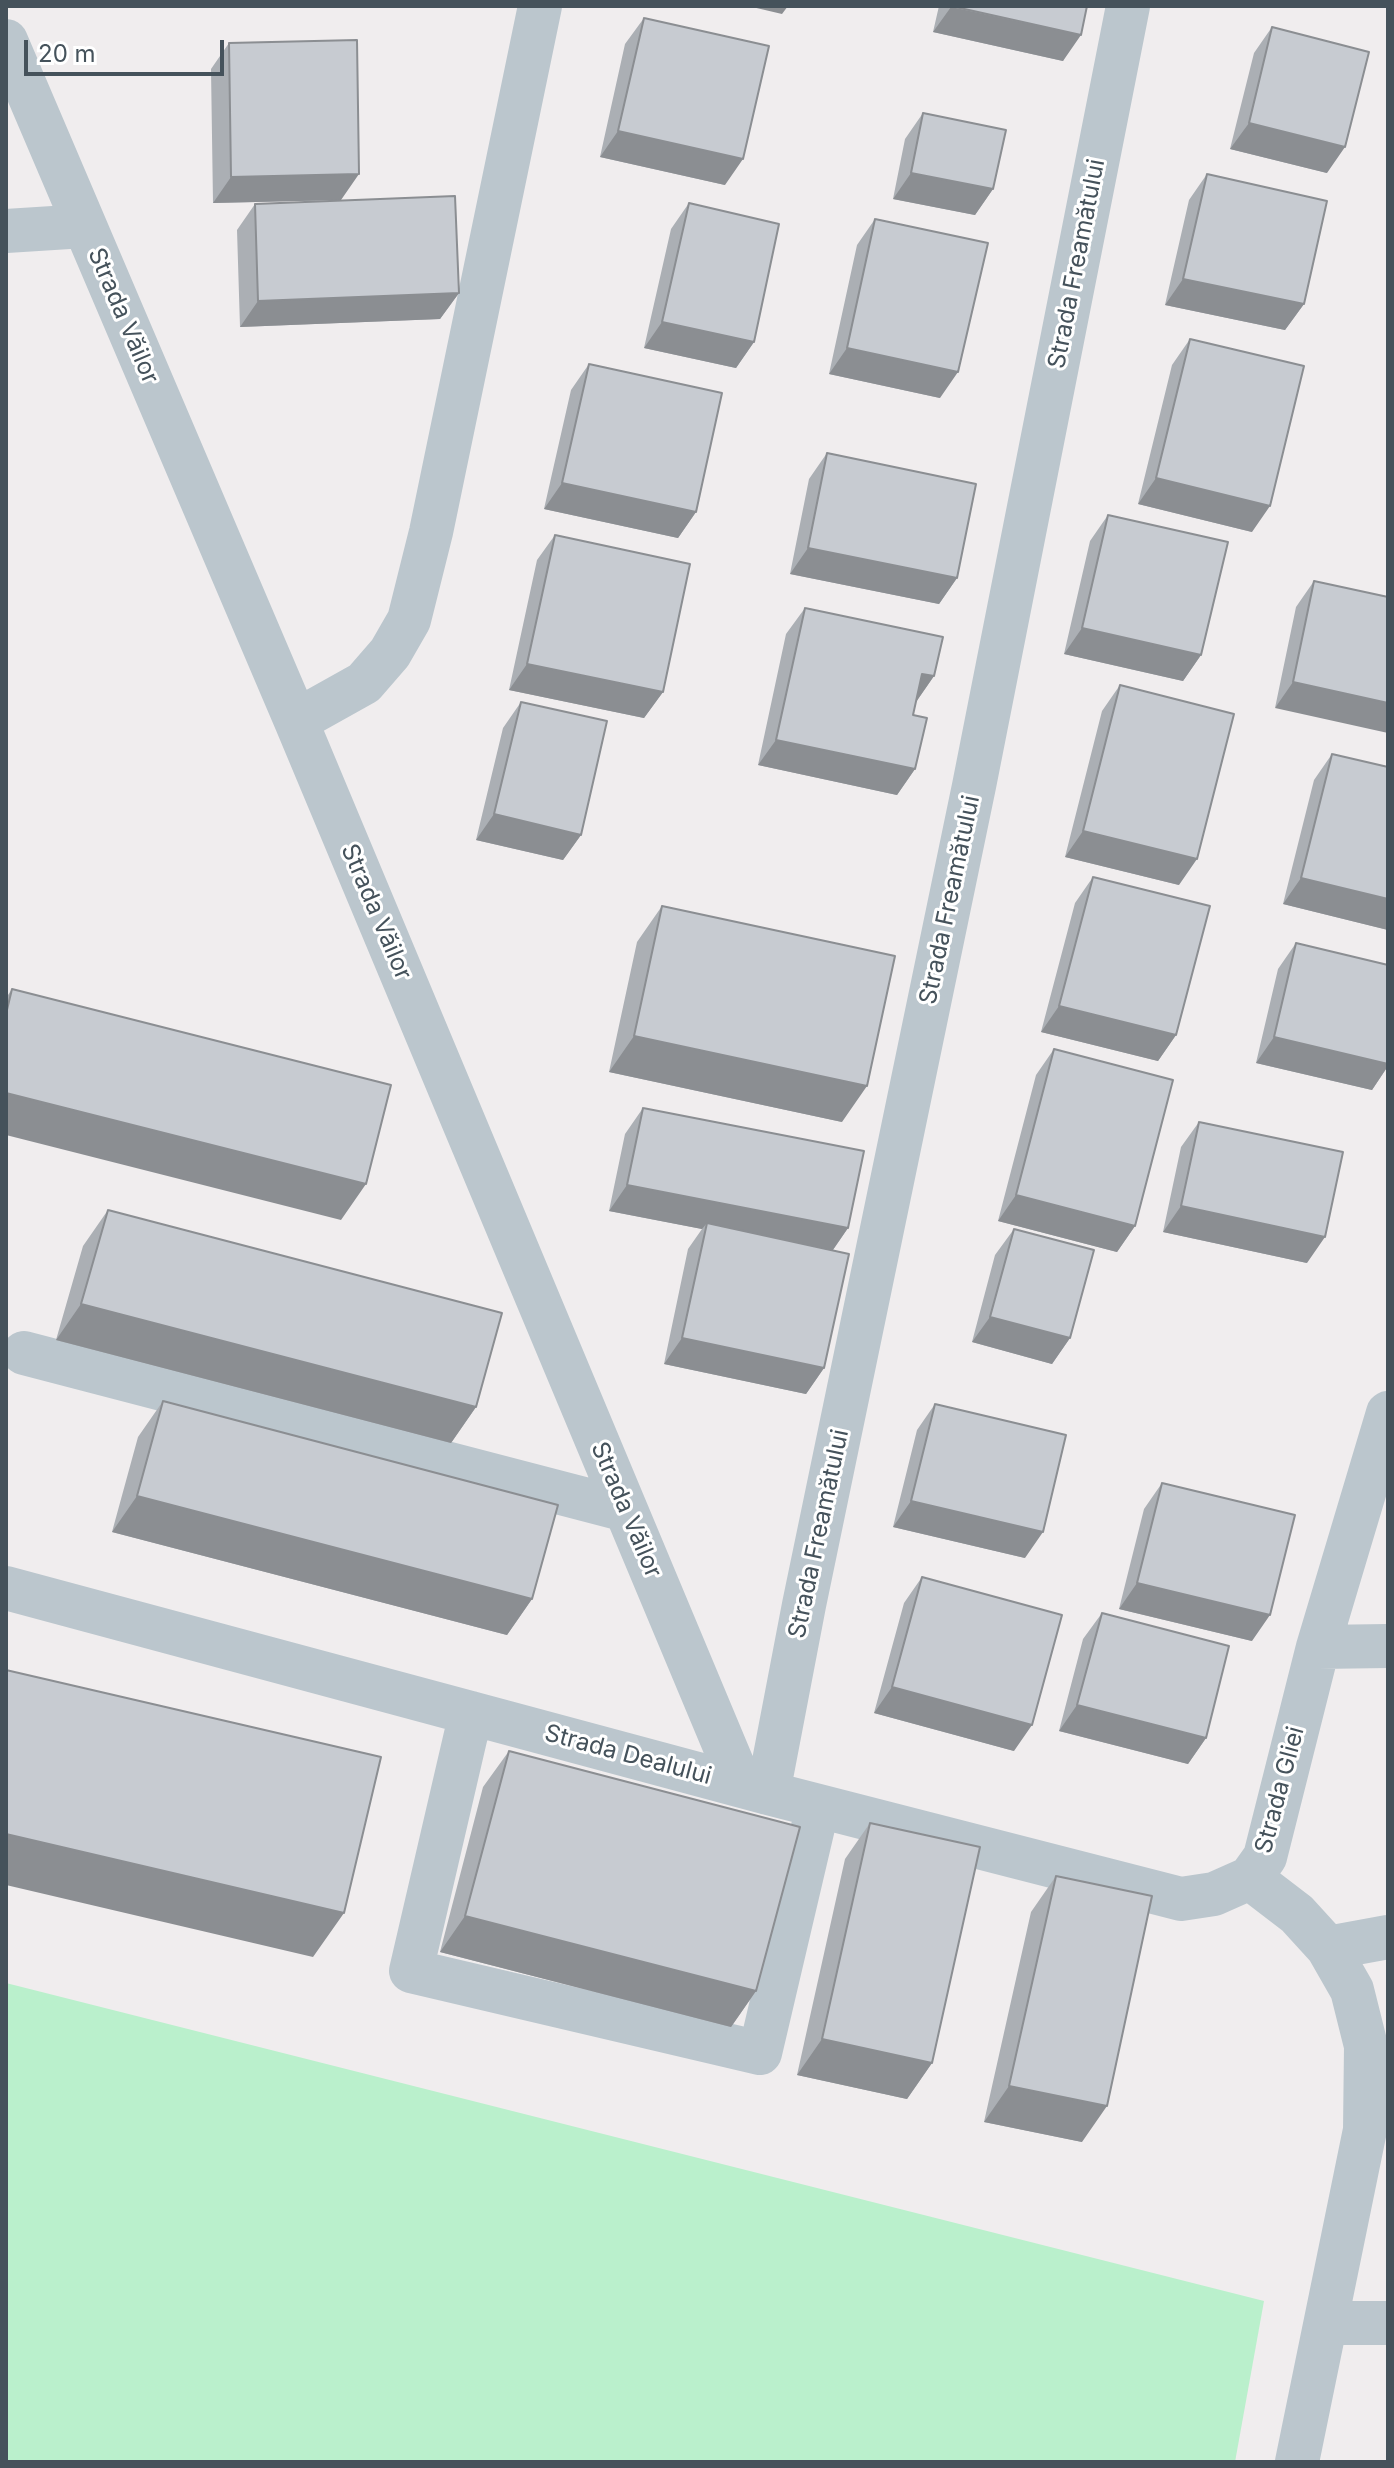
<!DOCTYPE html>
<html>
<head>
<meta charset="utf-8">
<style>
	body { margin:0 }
	#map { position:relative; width:1394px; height:2468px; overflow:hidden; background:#f0edee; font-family:Inter,sans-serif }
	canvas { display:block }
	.frame { position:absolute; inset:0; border:8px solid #45525b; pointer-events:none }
	.scale { position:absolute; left:24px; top:40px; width:200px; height:36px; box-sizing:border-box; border:4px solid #45525b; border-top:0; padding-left:10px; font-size:24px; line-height:28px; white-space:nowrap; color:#45525b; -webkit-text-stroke:6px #fff; paint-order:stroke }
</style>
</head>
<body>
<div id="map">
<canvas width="1394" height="2468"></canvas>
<div class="frame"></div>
<div class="scale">20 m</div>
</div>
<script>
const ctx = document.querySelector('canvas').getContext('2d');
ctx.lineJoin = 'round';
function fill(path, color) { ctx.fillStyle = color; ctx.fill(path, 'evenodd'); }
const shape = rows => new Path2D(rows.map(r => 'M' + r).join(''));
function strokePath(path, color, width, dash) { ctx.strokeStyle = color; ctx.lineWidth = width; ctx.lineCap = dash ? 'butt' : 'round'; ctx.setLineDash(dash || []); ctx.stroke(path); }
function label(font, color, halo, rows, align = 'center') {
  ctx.font = font + ' Inter,sans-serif'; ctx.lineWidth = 6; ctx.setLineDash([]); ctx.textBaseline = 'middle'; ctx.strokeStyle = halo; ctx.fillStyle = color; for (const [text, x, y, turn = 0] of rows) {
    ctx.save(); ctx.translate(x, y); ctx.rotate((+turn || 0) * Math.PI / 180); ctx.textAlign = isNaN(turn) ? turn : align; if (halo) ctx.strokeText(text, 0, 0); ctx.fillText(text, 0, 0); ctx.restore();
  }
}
fill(shape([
	[6,1983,1264,2301,1235,2462,6,2462]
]), '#baf0cc');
strokePath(shape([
	[6,41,296,721,741,1785],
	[6,231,85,226],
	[296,721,364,683,390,653,409,620,431,532,540,6],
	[24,1353,626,1510],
	[6,1588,768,1793,1181,1899,1214,1894,1250,1878,1265,1857,1318,1647,1388,1413],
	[1318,1647,1388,1646],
	[471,1713,411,1971,760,2053,818,1806],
	[768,1793,804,1605,974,786,1128,6],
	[1250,1878,1297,1914,1328,1948,1352,1990,1366,2046,1365,2130,1297,2462],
	[1328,1948,1388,1937],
	[1326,2323,1388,2323]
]), '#bbc6cd', 44);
fill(shape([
	[939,6,1087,6,1063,61,933,32],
	[644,18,725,185,600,157,625,44],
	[1272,27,1327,173,1230,149,1254,53],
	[229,43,341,200,213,203,211,69],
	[923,113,993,189,975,215,893,199,905,139],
	[1207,174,1304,304,1285,330,1165,305,1189,200],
	[689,203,754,342,736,368,644,348,671,229],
	[255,204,459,293,440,319,240,327,237,230],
	[875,219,940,398,829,374,857,245],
	[1190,339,1252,532,1138,504,1172,365],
	[589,364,696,512,678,538,544,509,571,390],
	[827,453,957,578,939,604,790,574,809,479],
	[1108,515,1201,655,1183,681,1064,654,1090,541],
	[555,535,663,692,644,718,509,690,537,560],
	[1314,581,1388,597,1275,708,1296,607],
	[805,608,934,676,916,702,913,715,915,769,897,795,758,765,786,634],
	[1120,685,1179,885,1065,857,1102,711],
	[521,702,581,835,563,860,476,840,503,728],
	[1332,754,1388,767,1388,930,1283,904,1314,780],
	[1093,877,1176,1035,1158,1061,1041,1032,1075,903],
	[662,906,842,1122,609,1072,637,942],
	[1296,943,1388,965,1388,1066,1372,1090,1256,1063,1278,969],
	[12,989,6,1014,6,998],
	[1054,1049,1135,1226,1117,1252,998,1221,1036,1075],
	[643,1108,848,1228,833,1250,824,1368,806,1394,664,1364,688,1249,702,1229,609,1211,625,1134],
	[1199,1122,1307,1263,1163,1232,1181,1147],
	[108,1210,476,1407,451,1443,56,1340,83,1246],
	[1014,1229,1070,1338,1052,1364,972,1342,995,1255],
	[163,1401,532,1599,507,1635,112,1532,138,1437],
	[935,1404,1025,1558,893,1527,917,1430],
	[1162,1483,1252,1641,1119,1609,1144,1509],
	[922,1577,1014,1751,874,1713,904,1603],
	[1102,1613,1206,1738,1188,1764,1059,1731,1083,1639],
	[509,1751,756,1991,731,2027,440,1952,483,1787],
	[870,1823,932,2063,907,2099,797,2075,845,1859],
	[1056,1876,1082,2142,984,2122,1031,1912]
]), '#abafb4');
fill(shape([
	[748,6,788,6,782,14],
	[951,7,1081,35,1063,61,933,32],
	[1249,123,1345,147,1327,173,1230,149],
	[618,131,743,159,725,185,600,157],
	[911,173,993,189,975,215,893,199],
	[359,174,341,200,213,203,231,177],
	[1183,279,1304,304,1285,330,1165,305],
	[459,293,440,319,240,327,258,301],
	[662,322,754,342,736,368,644,348],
	[847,348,958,372,940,398,829,374],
	[1156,478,1270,506,1252,532,1138,504],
	[562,483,696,512,678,538,544,509],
	[808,548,957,578,939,604,790,574],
	[1082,628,1201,655,1183,681,1064,654],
	[527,664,663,692,644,718,509,690],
	[922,674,934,676,916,702],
	[1293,682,1388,703,1388,733,1275,708],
	[776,740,915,769,897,795,758,765],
	[494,814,581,835,563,860,476,840],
	[1083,831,1197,859,1179,885,1065,857],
	[1301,878,1388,899,1388,930,1283,904],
	[1059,1006,1176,1035,1158,1061,1041,1032],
	[634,1036,867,1086,842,1122,609,1072],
	[1274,1037,1388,1064,1388,1066,1372,1090,1256,1063],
	[6,1093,366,1184,341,1220,6,1135],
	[627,1185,848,1228,830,1254,707,1223,702,1229,609,1211],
	[1016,1195,1135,1226,1117,1252,998,1221],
	[1181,1206,1325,1237,1307,1263,1163,1232],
	[81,1304,476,1407,451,1443,56,1340],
	[990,1317,1070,1338,1052,1364,972,1342],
	[682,1338,824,1368,806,1394,664,1364],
	[137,1496,532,1599,507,1635,112,1532],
	[911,1501,1043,1532,1025,1558,893,1527],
	[1137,1583,1270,1615,1252,1641,1119,1609],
	[892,1687,1032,1725,1014,1751,874,1713],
	[1077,1705,1206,1738,1188,1764,1059,1731],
	[6,1834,344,1913,313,1957,6,1885],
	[465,1916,756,1991,731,2027,440,1952],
	[822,2039,932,2063,907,2099,797,2075],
	[1009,2086,1107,2106,1082,2142,984,2122]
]), '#8b8e92');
const building = shape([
	[951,6,1087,6,1081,35,951,6],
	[644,18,769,46,743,159,618,131,644,18],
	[1272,27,1369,52,1345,147,1249,123,1272,27],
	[357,40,359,174,231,177,229,43,357,40],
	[923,113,1006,130,993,189,911,173,923,113],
	[1207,174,1327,201,1304,304,1183,279,1207,174],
	[455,196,459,293,258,301,255,204,455,196],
	[689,203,779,224,754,342,662,322,689,203],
	[875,219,988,243,958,372,847,348,875,219],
	[1190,339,1304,366,1270,506,1156,478,1190,339],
	[589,364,722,393,696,512,562,483,589,364],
	[827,453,976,484,957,578,808,548,827,453],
	[1108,515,1228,542,1201,655,1082,628,1108,515],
	[555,535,690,564,663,692,527,664,555,535],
	[1314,581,1388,597,1388,703,1293,682,1314,581],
	[805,608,943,637,934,676,922,674,913,715,927,718,915,769,776,740,805,608],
	[1120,685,1234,714,1197,859,1083,831,1120,685],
	[521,702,607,721,581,835,494,814,521,702],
	[1332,754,1388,767,1388,899,1301,878,1332,754],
	[1093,877,1210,906,1176,1035,1059,1006,1093,877],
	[662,906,895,956,867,1086,634,1036,662,906],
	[1296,943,1388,965,1388,1064,1274,1037,1296,943],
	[12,989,391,1085,366,1184,6,1093,6,1014,12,989],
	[1054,1049,1173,1080,1135,1226,1016,1195,1054,1049],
	[643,1108,864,1151,848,1228,627,1185,643,1108],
	[1199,1122,1343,1152,1325,1237,1181,1206,1199,1122],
	[108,1210,502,1313,476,1407,81,1304,108,1210],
	[707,1223,849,1254,824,1368,682,1338,707,1223],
	[1014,1229,1094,1250,1070,1338,990,1317,1014,1229],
	[163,1401,558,1505,532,1599,137,1496,163,1401],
	[935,1404,1066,1435,1043,1532,911,1501,935,1404],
	[1162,1483,1295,1515,1270,1615,1137,1583,1162,1483],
	[922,1577,1062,1615,1032,1725,892,1687,922,1577],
	[1102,1613,1229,1646,1206,1738,1077,1705,1102,1613],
	[6,1670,381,1757,344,1913,6,1834,6,1670],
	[509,1751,800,1827,756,1991,465,1916,509,1751],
	[870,1823,980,1847,932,2063,822,2039,870,1823],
	[1056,1876,1152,1896,1107,2106,1009,2086,1056,1876]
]);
fill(building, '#c7cbd1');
strokePath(building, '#8b8e92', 2);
label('24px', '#45525b', '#fff', [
	["Strada Freamătului",1077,264,-79],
	["Strada Văilor",123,316,67],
	["Strada Freamătului",950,900,-78],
	["Strada Văilor",376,912,67],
	["Strada Văilor",626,1510,67],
	["Strada Freamătului",819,1534,-78],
	["Strada Dealului",628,1755,15],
	["Strada Gliei",1280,1790,-75]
]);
</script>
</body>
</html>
